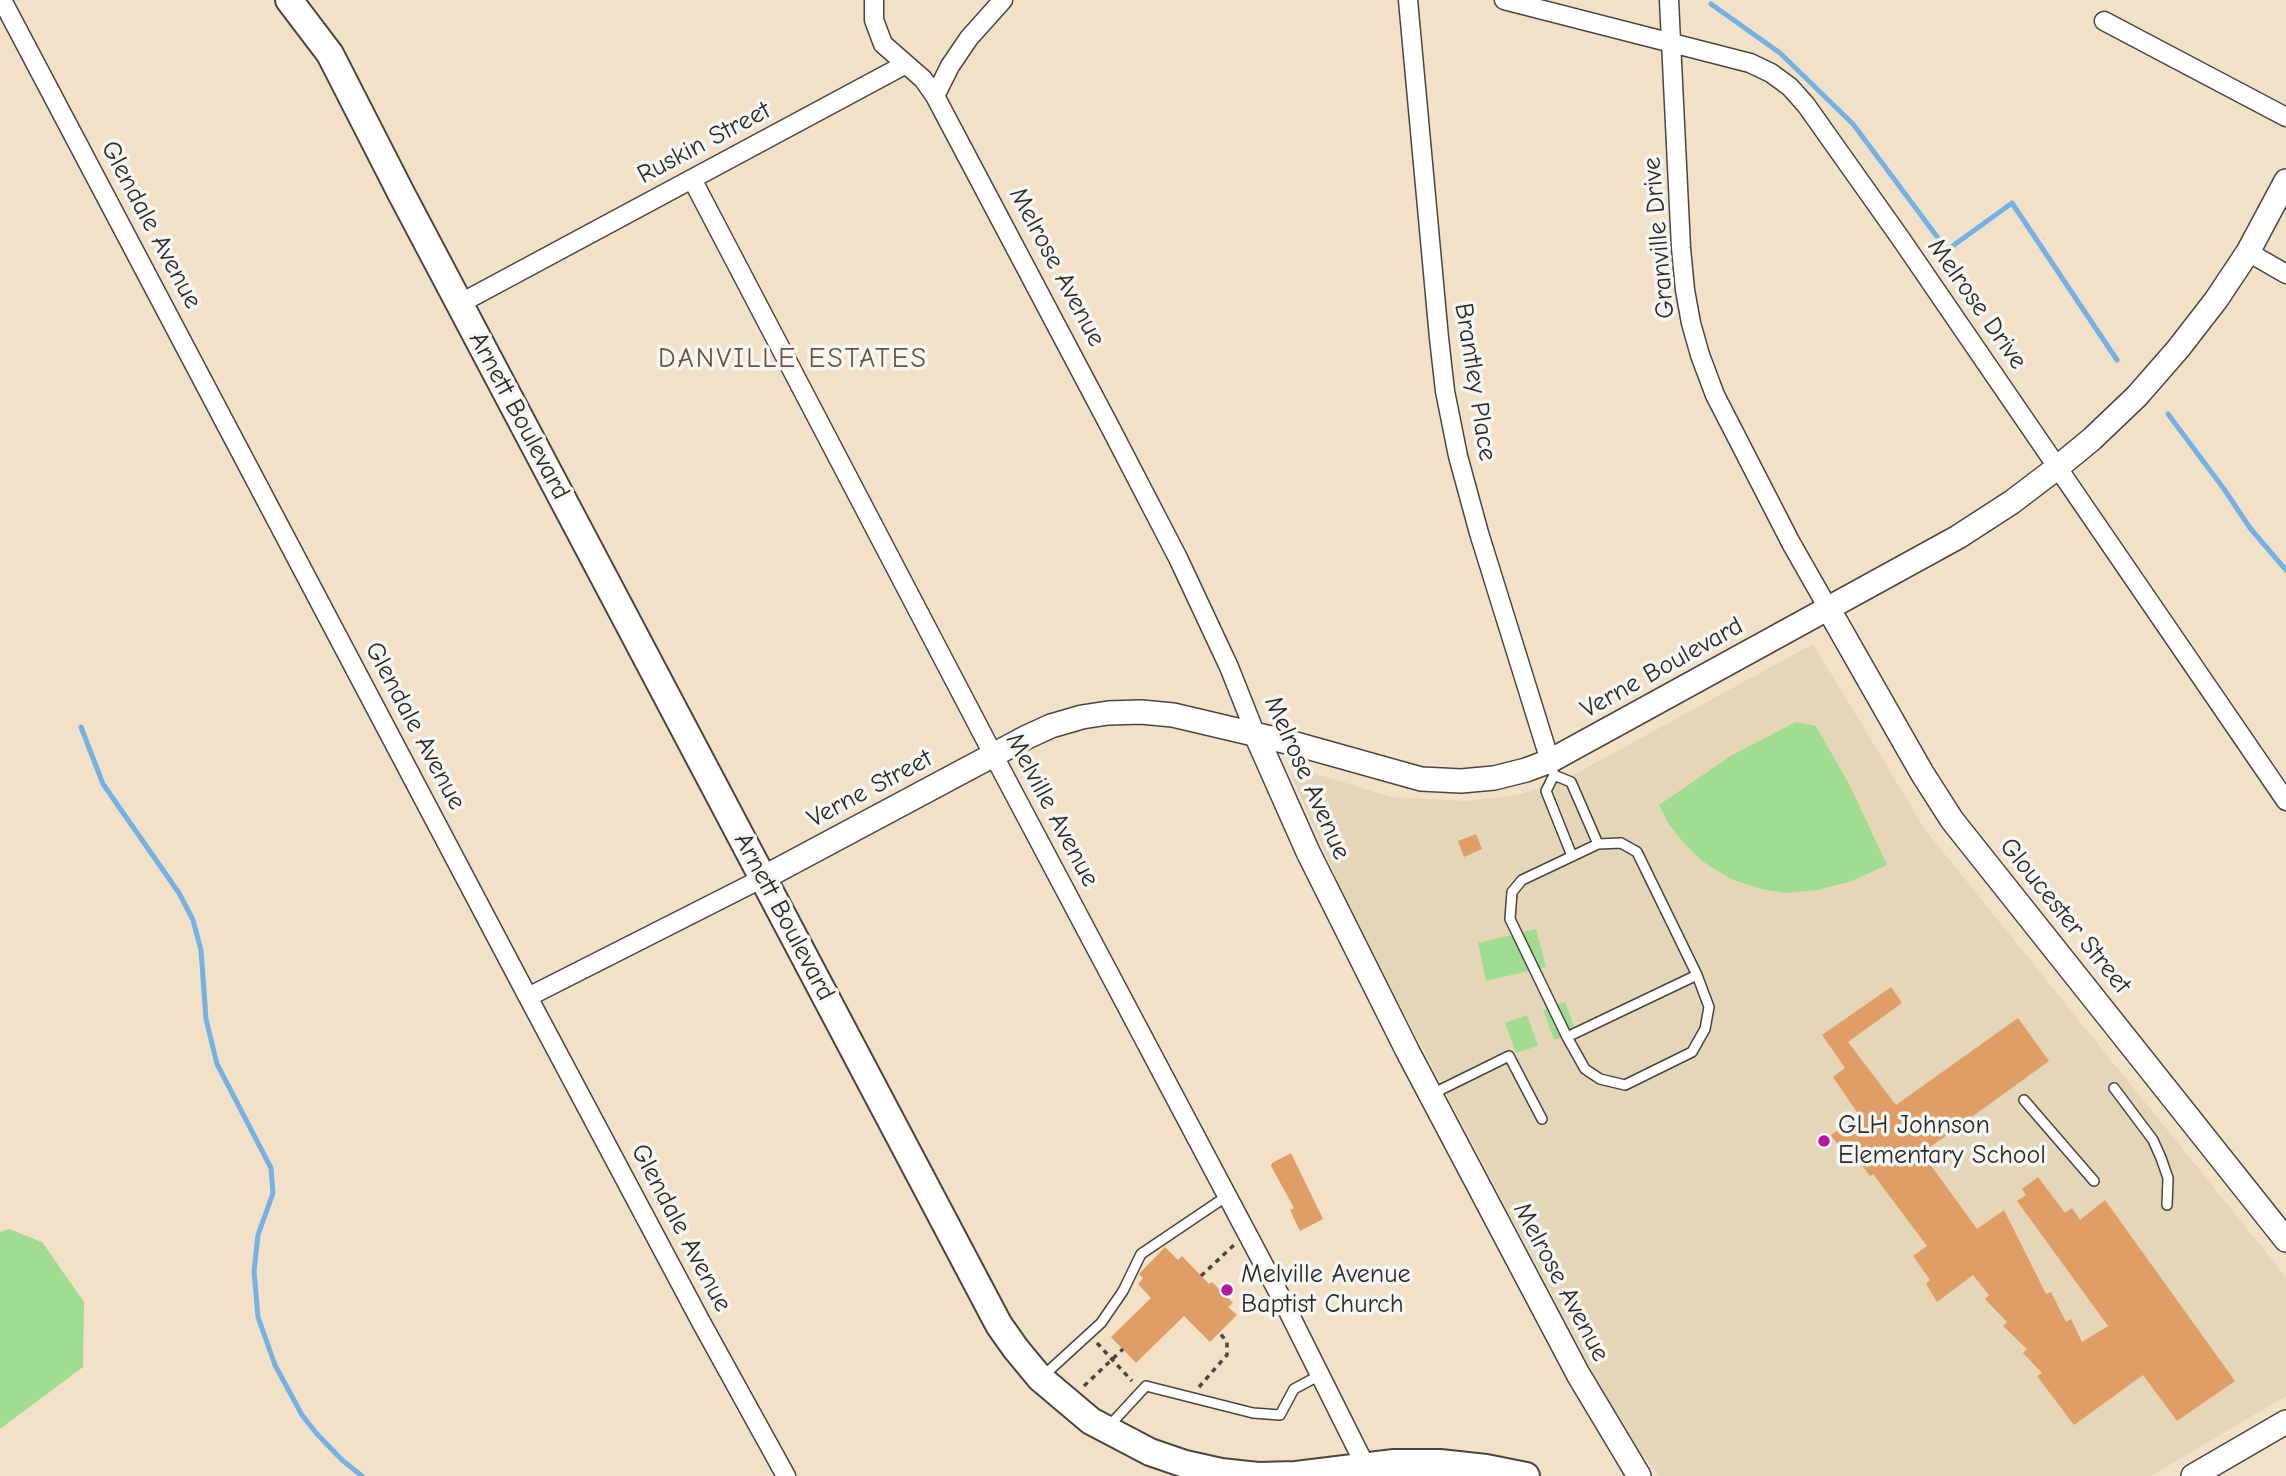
<!DOCTYPE html>
<html>
<head>
<meta charset="utf-8">
<style>
	body { margin:0 }
	canvas { display:block; background:#f3e1c7 }
</style>
</head>
<body>
<canvas width="2286" height="1476"></canvas>
<script>
const ctx = document.querySelector('canvas').getContext('2d');
ctx.lineJoin = 'round';
function fill(path, color) { ctx.fillStyle = color; ctx.fill(path, 'evenodd'); }
const shape = rows => new Path2D(rows.map(r => 'M' + r).join(''));
function strokePath(path, color, width, dash) { ctx.strokeStyle = color; ctx.lineWidth = width; ctx.lineCap = dash ? 'butt' : 'round'; ctx.setLineDash(dash || []); ctx.stroke(path); }
function label(font, color, halo, rows, align = 'center') {
  ctx.font = font + ' "Comic Neue",sans-serif'; ctx.lineWidth = 7; ctx.setLineDash([]); ctx.textBaseline = 'middle'; ctx.strokeStyle = halo; ctx.fillStyle = color; for (const [text, x, y, turn = 0] of rows) {
    ctx.save(); ctx.translate(x, y); ctx.rotate((+turn || 0) * Math.PI / 180); ctx.textAlign = isNaN(turn) ? turn : align; if (halo) ctx.strokeText(text, 0, 0); ctx.fillText(text, 0, 0); ctx.restore();
  }
}
fill(shape([
	[1813,644,1926,831,2286,1277,2286,1396,2151,1476,1659,1476,1641,1453,1599,1384,1410,1025,1349,908,1293,779,1292,774,1300,769,1391,797,1468,801,1518,795,1566,779]
]), '#e5d6b7');
fill(shape([
	[1796,722,1816,726,1850,786,1887,865,1852,881,1817,890,1785,893,1761,889,1731,879,1702,861,1683,842,1668,823,1659,805,1732,755],
	[1536,929,1546,967,1486,981,1478,943],
	[1565,1002,1576,1032,1554,1040,1543,1010],
	[1527,1015,1538,1046,1516,1053,1505,1023],
	[9,1229,42,1242,84,1302,83,1367,0,1429,0,1232]
]), '#a0dc90');
strokePath(shape([
	[1711,4,1780,53,1853,124,1947,250,2012,203,2117,360],
	[2168,414,2224,489,2250,528,2286,570],
	[81,727,103,784,179,893,193,920,201,950,206,1019,217,1064,271,1168,273,1193,258,1235,254,1271,258,1317,275,1365,302,1415,317,1434,342,1460,362,1476]
]), '#72b2e6', 5);
fill(shape([
	[1476,834,1482,849,1464,857,1458,841],
	[1891,987,1902,1003,1848,1042,1896,1105,2018,1018,2049,1061,1922,1153,1977,1229,2004,1210,2046,1294,2051,1292,2066,1322,2071,1319,2082,1342,2108,1326,2017,1201,2026,1195,2022,1189,2038,1177,2065,1213,2072,1208,2080,1220,2105,1200,2235,1381,2177,1421,2143,1375,2074,1425,2037,1376,2042,1373,2023,1353,2027,1349,2003,1326,2007,1322,1985,1299,1989,1295,1973,1275,1937,1302,1926,1284,1930,1280,1913,1256,1927,1246,1873,1174,1870,1176,1857,1159,1851,1163,1831,1135,1859,1115,1833,1077,1845,1068,1822,1035],
	[1291,1153,1323,1219,1300,1231,1290,1210,1294,1208,1271,1166,1272,1163],
	[1165,1247,1178,1260,1182,1256,1209,1284,1212,1282,1233,1303,1228,1307,1237,1315,1210,1342,1184,1316,1136,1363,1111,1337,1151,1298,1138,1284,1143,1278,1139,1274]
]), '#df9e66');
const service = shape([
	[1550,761,1554,775,1546,791,1572,856],
	[1554,775,1571,782,1598,844],
	[1621,843,1637,852,1697,975,1567,1037,1510,919,1512,892,1522,880,1598,844,1621,843],
	[1567,1037,1585,1069,1600,1079,1625,1085,1692,1052,1705,1029,1709,1007,1697,975],
	[2114,1088,2153,1140,2161,1158,2168,1178,2167,1205],
	[1432,1094,1509,1056,1542,1119],
	[2024,1100,2094,1181],
	[1042,1377,1101,1323,1123,1291,1141,1254,1227,1196],
	[1109,1426,1146,1386,1253,1413,1280,1415,1294,1389,1320,1375]
]);
const minor = shape([
	[2,0,528,997,701,1322,786,1476],
	[874,0,874,20,883,44,923,79,935,96,1109,425,1178,558,1229,667,1256,735],
	[1408,0,1439,338,1445,391,1458,456,1479,533,1550,761],
	[1504,0,1750,63,1771,73,1790,87,1806,105,1901,239,2286,801],
	[1669,0,1681,248,1685,290,1691,323,1700,355,1715,395,1791,543,1828,608],
	[2104,21,2286,117],
	[935,96,950,66,969,38,1003,0],
	[692,179,994,756,1285,1305,1365,1465],
	[2248,252,2286,274],
	[459,304,906,64],
	[528,997,763,878]
]);
const tertiary = shape([
	[1828,608,1922,773,1952,820,2286,1240],
	[1256,735,1308,852,1408,1052,1578,1374,1639,1476],
	[763,878,1027,737,1051,726,1082,717,1108,713,1141,712,1173,715,1296,744,1421,779,1461,781,1494,778,1526,770,1550,761,1958,537,2012,502,2058,467,2092,439,2137,396,2178,349,2216,300,2248,252,2286,181],
	[2193,1476,2286,1422]
]);
const secondary = shape([
	[289,0,330,54,401,193,999,1325,1016,1349,1040,1378,1091,1421,1150,1452,1185,1464,1221,1472,1258,1476,1296,1475,1394,1463,1440,1463,1486,1468,1526,1476]
]);
strokePath(service, '#494642', 12);
strokePath(minor, '#494642', 21);
strokePath(tertiary, '#494642', 26);
strokePath(secondary, '#494642', 30);
strokePath(shape([
	[1201,1276,1235,1244],
	[1097,1343,1132,1381],
	[1084,1386,1123,1349],
	[1199,1387,1227,1355,1227,1342,1219,1332]
]), '#494642', 3.5, [5, 5]);
strokePath(service, '#fff', 9);
strokePath(minor, '#fff', 18);
strokePath(tertiary, '#fff', 23);
strokePath(secondary, '#fff', 26);
for (const [x, y, r, color] of [
	[1824,1141,7,"#b5179e"],
	[1227,1290,7,"#b5179e"]
]) { const dot = new Path2D(); dot.arc(x, y, r, 0, 2 * Math.PI); ctx.fillStyle = color; ctx.fill(dot); strokePath(dot, '#f6f6f2', 2.5); }
label('26px', '#2b2b2b', '#f6f6f2', [
	["Ruskin Street",704,143,-28],
	["Glendale Avenue",151,225,62],
	["Granville Drive",1659,238,-95],
	["Melrose Avenue",1057,267,62],
	["Melrose Drive",1977,304,55],
	["Brantley Place",1475,382,81],
	["Arnett Boulevard",519,416,62],
	["Verne Boulevard",1662,668,-29],
	["Glendale Avenue",415,726,62],
	["Melrose Avenue",1307,778,66],
	["Verne Street",870,789,-28],
	["Melville Avenue",1052,810,62],
	["Gloucester Street",2065,916,51],
	["Arnett Boulevard",784,917,62],
	["Glendale Avenue",681,1228,62],
	["Melrose Avenue",1561,1282,62]
]);
label('26px', '#2b2b2b', '#f6f6f2', [
	["GLH Johnson",1838,1126],
	["Elementary School",1838,1156],
	["Melville Avenue",1241,1275],
	["Baptist Church",1241,1305]
], 'left');
ctx.letterSpacing = '2px';
label('28px', '#6a5340', '#f6f6f2', [
	["DANVILLE ESTATES",793,359]
]);
ctx.letterSpacing = '0px';
</script>
</body>
</html>
